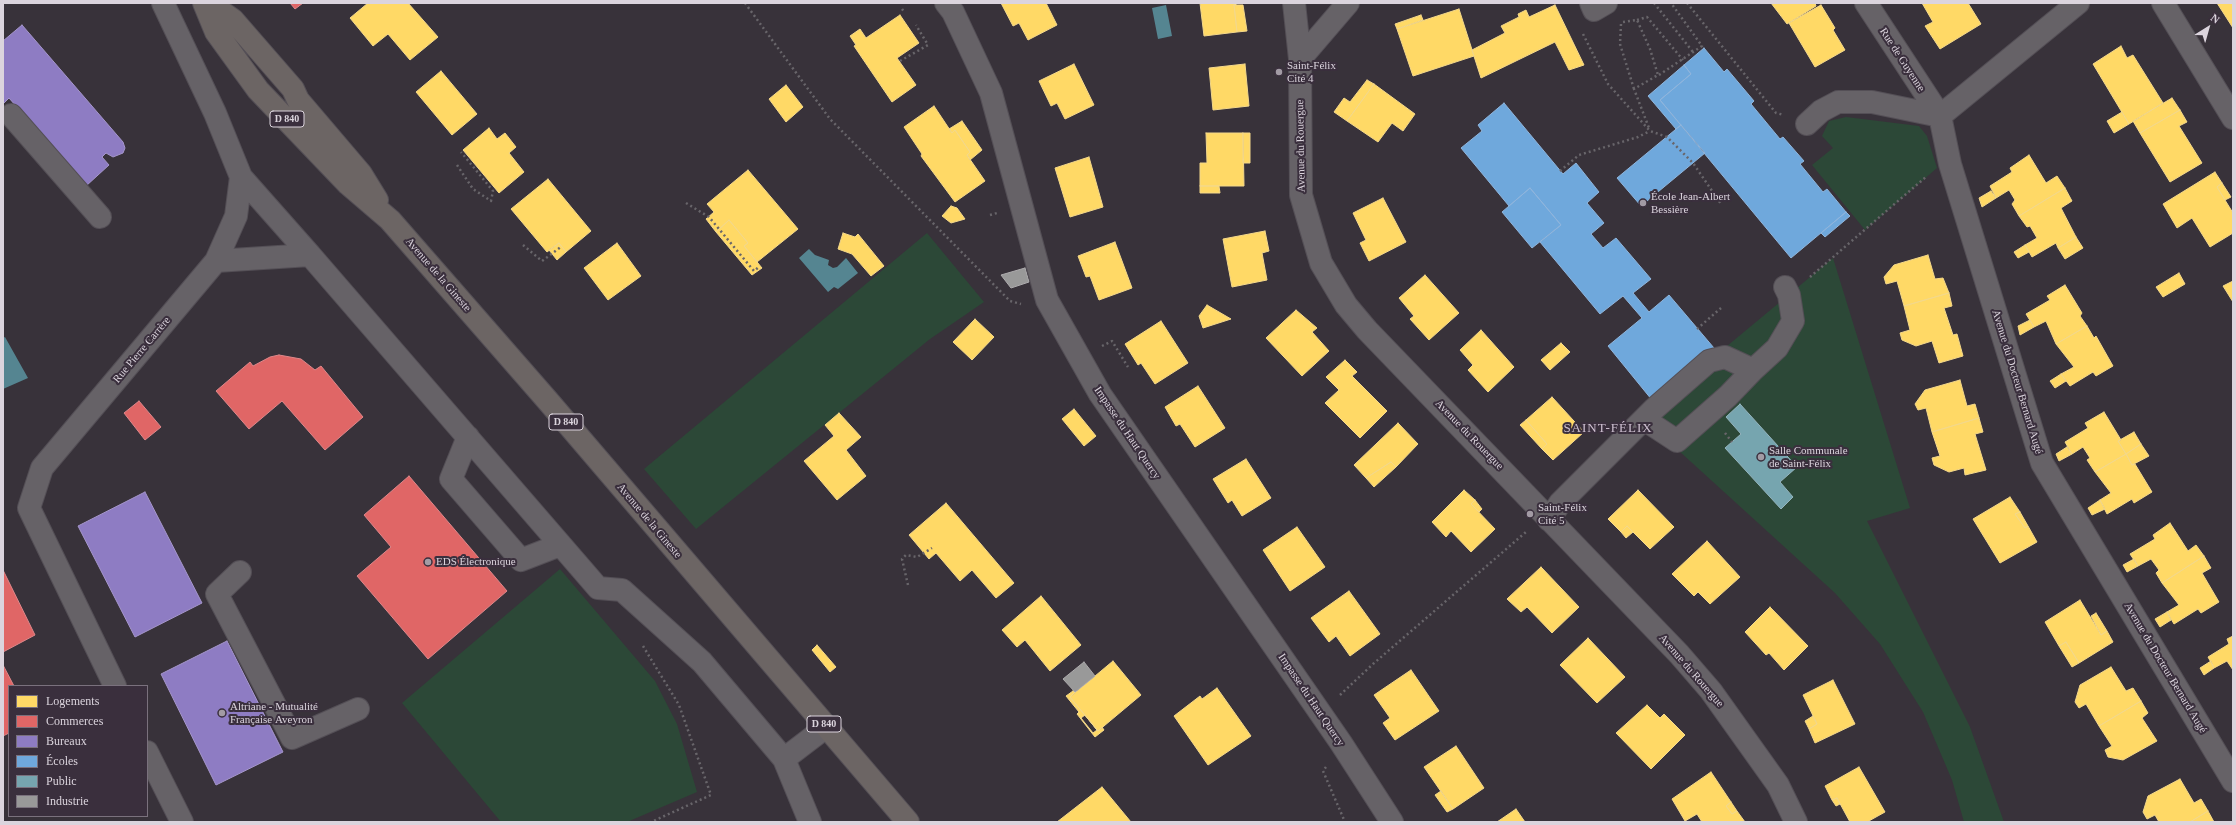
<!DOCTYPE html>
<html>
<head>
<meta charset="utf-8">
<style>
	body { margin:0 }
	#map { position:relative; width:2236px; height:825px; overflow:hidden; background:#38323a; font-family:Georgia,serif }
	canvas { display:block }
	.frame { position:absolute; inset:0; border:4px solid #dbd4dd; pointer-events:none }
	.legend { position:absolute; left:8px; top:685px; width:140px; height:132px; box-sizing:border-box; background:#3a2f3d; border:1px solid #7a717d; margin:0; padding:5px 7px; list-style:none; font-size:12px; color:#dbd4dd }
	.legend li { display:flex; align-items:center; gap:8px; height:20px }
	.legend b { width:20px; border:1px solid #7a717d }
	.north { position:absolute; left:2188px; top:8px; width:40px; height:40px; -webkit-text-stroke:3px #3a2f3d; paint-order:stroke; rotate:37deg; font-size:11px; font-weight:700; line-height:16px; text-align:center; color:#dbd4dd }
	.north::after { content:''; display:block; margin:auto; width:14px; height:18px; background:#dbd4dd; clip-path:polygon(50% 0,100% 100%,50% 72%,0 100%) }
</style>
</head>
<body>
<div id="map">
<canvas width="2236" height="825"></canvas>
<div class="frame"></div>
<ul class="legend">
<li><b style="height:11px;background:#ffd966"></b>Logements</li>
<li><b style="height:11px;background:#e06666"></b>Commerces</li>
<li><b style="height:11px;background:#8e7cc3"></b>Bureaux</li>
<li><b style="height:11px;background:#6fa8dc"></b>Écoles</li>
<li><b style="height:11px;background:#76a5af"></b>Public</li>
<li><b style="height:11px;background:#999"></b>Industrie</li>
</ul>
<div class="north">N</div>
</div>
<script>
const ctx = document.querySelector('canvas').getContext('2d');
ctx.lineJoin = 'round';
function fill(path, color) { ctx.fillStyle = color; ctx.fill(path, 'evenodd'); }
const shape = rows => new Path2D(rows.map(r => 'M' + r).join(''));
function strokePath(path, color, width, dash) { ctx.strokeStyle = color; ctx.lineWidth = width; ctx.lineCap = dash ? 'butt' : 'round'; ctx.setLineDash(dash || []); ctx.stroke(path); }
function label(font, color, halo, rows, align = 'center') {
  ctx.font = font + ' Georgia,serif'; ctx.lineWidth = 4; ctx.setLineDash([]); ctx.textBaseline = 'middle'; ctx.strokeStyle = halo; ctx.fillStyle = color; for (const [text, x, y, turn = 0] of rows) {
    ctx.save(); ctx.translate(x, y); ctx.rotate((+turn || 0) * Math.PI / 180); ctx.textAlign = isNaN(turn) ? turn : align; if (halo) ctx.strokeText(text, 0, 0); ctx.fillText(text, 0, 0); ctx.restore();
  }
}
fill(shape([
	[1846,117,1919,126,1927,136,1937,168,1865,230,1812,165,1833,148,1822,136,1829,121],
	[927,233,984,302,930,339,696,529,644,469],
	[1833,258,1910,508,1867,521,1970,727,2004,822,1964,822,1952,780,1923,712,1880,644,1835,593,1645,420,1709,361],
	[560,569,655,681,677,724,697,792,627,822,501,822,402,703]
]), '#2c4837');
fill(shape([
	[1166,5,1172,36,1158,39,1152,8],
	[809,249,815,255,829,260,828,265,833,268,837,267,846,258,858,273,838,289,834,287,828,292,799,258],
	[5,337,28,378,3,389,3,338]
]), '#558591');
const homes = shape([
	[368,3,408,3,438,37,410,60,388,34,373,46,350,18,368,3],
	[1001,3,1046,3,1057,25,1028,40,1019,23,1013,26,1001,3],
	[1200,3,1236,3,1236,5,1234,5,1237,32,1204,36,1200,3],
	[1771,3,1815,3,1816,6,1787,24,1771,3],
	[1922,3,1968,3,1981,24,1940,49,1925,26,1933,22,1922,3],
	[2217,3,2233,3,2233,28,2217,3],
	[1234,5,1243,5,1247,31,1237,32,1234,5],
	[1555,5,1584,65,1569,70,1555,42,1481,78,1472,50,1505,33,1501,26,1519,17,1518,14,1526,10,1529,17,1555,5],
	[1821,5,1835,28,1833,30,1845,50,1815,67,1789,23,1821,5],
	[1459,9,1474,56,1413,76,1397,29,1459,9],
	[900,15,919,43,897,58,916,85,892,102,854,46,856,45,850,36,860,29,866,38,900,15],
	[1421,15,1423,20,1397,29,1395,24,1421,15],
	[2121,46,2127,58,2133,55,2163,103,2129,124,2093,64,2121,46],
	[1074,64,1094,105,1065,119,1057,103,1051,106,1039,81,1074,64],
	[1245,64,1249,106,1213,110,1209,68,1245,64],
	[441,71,477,114,452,135,416,92,441,71],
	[1367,80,1374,84,1347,121,1334,112,1344,98,1350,102,1367,80],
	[1374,84,1415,114,1403,131,1392,123,1378,142,1347,121,1374,84],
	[786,85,803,107,786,122,769,99,786,85],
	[2172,98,2180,110,2140,133,2133,121,2172,98],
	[934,106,952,133,955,130,970,152,967,155,985,181,955,202,921,156,922,154,904,127,934,106],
	[2180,110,2187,122,2179,126,2202,163,2170,182,2140,133,2180,110],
	[2122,112,2129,124,2114,133,2107,121,2122,112],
	[962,121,982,150,970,160,967,155,970,152,955,130,952,133,949,129,962,121],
	[489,128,497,139,505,133,516,147,509,153,524,172,499,193,463,150,489,128],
	[1206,133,1243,133,1244,186,1200,186,1200,163,1207,163,1206,133],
	[1243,133,1250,133,1250,163,1243,163,1243,133],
	[2029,155,2046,183,2057,176,2065,188,2019,216,2012,204,2015,200,2009,190,1996,198,1990,186,2012,172,2010,168,2029,155],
	[1089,157,1103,207,1070,217,1055,168,1089,157],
	[748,170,798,229,757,262,744,246,748,243,729,220,716,232,706,219,714,212,707,204,748,170],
	[2215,172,2222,183,2217,187,2233,213,2233,233,2210,247,2192,218,2177,228,2163,204,2215,172],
	[548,179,591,231,566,252,559,243,547,252,511,209,548,179],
	[2222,183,2231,197,2225,200,2217,187,2222,183],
	[1200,186,1219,186,1220,193,1200,193,1200,186],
	[2065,188,2072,201,2061,208,2076,237,2058,248,2056,243,2032,257,2025,245,2037,238,2030,226,2027,227,2019,216,2065,188],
	[1991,191,1996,198,1982,207,1979,198,1991,191],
	[1383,198,1406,242,1369,261,1360,243,1366,240,1353,213,1383,198],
	[951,206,957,208,965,219,951,223,942,216,951,206],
	[729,220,748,243,744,246,762,268,752,275,716,232,729,220],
	[1265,231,1269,251,1262,253,1267,280,1232,287,1223,239,1265,231],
	[843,233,855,237,858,234,884,266,871,276,852,254,838,249,843,233],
	[2076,237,2083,248,2065,259,2058,248,2076,237],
	[1115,242,1132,288,1099,300,1090,276,1086,277,1078,256,1115,242],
	[559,243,566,252,557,260,549,250,559,243],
	[617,243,641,276,608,300,584,268,617,243],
	[2025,245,2029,252,2018,258,2014,252,2025,245],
	[1928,255,1935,279,1943,278,1949,293,1904,306,1897,281,1886,284,1884,277,1894,265,1928,255],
	[2179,273,2185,284,2163,297,2156,287,2179,273],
	[1425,275,1459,313,1429,340,1410,319,1414,316,1399,298,1425,275],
	[2233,281,2233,302,2223,286,2233,281],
	[2065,285,2082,313,2080,316,2087,326,2056,344,2046,321,2034,327,2026,314,2050,300,2047,296,2065,285],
	[1949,293,1952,306,1944,308,1953,335,1957,334,1963,356,1939,363,1932,341,1916,346,1902,340,1900,333,1910,330,1904,306,1949,293],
	[1207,305,1231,319,1203,328,1199,316,1207,305],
	[1296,310,1317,328,1312,332,1329,351,1302,376,1266,338,1296,310],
	[975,319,994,337,972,360,953,342,975,319],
	[2030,320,2034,327,2020,335,2018,326,2030,320],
	[1161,321,1188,363,1155,384,1141,363,1138,365,1125,344,1161,321],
	[2087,326,2094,338,2096,336,2113,366,2096,376,2093,372,2070,386,2061,374,2074,367,2056,344,2087,326],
	[1481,330,1514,367,1488,392,1468,370,1473,365,1460,350,1481,330],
	[1561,343,1570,352,1550,370,1541,360,1561,343],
	[1345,360,1357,372,1352,376,1387,411,1360,438,1325,403,1339,390,1326,377,1345,360],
	[2061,374,2066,381,2055,388,2050,381,2061,374],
	[1960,380,1967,406,1975,404,1979,418,1932,432,1926,408,1918,410,1915,404,1925,390,1960,380],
	[1198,386,1225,428,1195,447,1180,424,1176,426,1165,407,1198,386],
	[1552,397,1584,432,1553,460,1542,449,1547,444,1526,420,1552,397],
	[1074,409,1096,436,1084,446,1062,419,1074,409],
	[2104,412,2121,440,2118,441,2126,454,2095,472,2087,460,2090,458,2083,447,2072,454,2065,442,2088,428,2085,423,2104,412],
	[839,413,861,437,846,450,866,476,837,500,804,461,834,436,825,425,839,413],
	[1979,418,1983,432,1975,434,1986,470,1965,475,1964,468,1949,472,1934,465,1932,458,1940,456,1932,432,1979,418],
	[1526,420,1547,444,1542,449,1520,425,1526,420],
	[1398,423,1418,444,1396,467,1391,462,1366,478,1354,465,1398,423],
	[2134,432,2141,444,2126,454,2118,441,2134,432],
	[2141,444,2149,456,2132,465,2126,454,2141,444],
	[2067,447,2072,454,2059,461,2056,454,2067,447],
	[2126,454,2132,465,2135,464,2152,492,2134,503,2132,499,2107,514,2100,500,2111,493,2095,472,2126,454],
	[1246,459,1271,498,1242,516,1232,500,1228,503,1213,479,1246,459],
	[1391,462,1396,467,1374,487,1366,478,1391,462],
	[1464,490,1475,500,1471,504,1495,529,1471,552,1451,531,1446,537,1432,522,1464,490],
	[1638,490,1674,527,1650,549,1627,526,1621,532,1608,519,1638,490],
	[2010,497,2020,512,2015,514,2025,528,2028,526,2037,542,2000,563,1973,519,2010,497],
	[1475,500,1482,509,1479,512,1471,504,1475,500],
	[2100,500,2105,509,2092,515,2088,508,2100,500],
	[946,503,1014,583,996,598,972,570,960,581,936,553,929,559,909,535,946,503],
	[2020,512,2028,526,2025,528,2015,514,2020,512],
	[2170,523,2188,551,2196,545,2204,556,2162,583,2156,573,2159,570,2151,559,2138,566,2130,554,2155,539,2153,535,2170,523],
	[1627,526,1633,532,1626,538,1621,532,1627,526],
	[1297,527,1325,567,1290,591,1263,550,1297,527],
	[1707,541,1740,577,1710,604,1698,592,1694,596,1672,574,1707,541],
	[2204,556,2211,568,2202,573,2219,602,2201,613,2198,609,2174,624,2167,612,2179,605,2162,583,2204,556],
	[2134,559,2138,566,2127,572,2123,565,2134,559],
	[1541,567,1579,607,1552,633,1527,607,1521,612,1507,599,1541,567],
	[1349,591,1380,634,1350,656,1336,636,1329,642,1311,618,1349,591],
	[1041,596,1081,645,1050,671,1025,640,1017,647,1002,630,1041,596],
	[2080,600,2101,635,2107,631,2113,642,2079,663,2066,642,2059,646,2045,622,2080,600],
	[1770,607,1808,646,1784,670,1769,653,1766,655,1745,632,1770,607],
	[2167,612,2171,620,2160,627,2155,619,2167,612],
	[2096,613,2107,631,2101,635,2091,616,2096,613],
	[2233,636,2233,670,2227,661,2214,668,2208,657,2229,644,2227,639,2233,636],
	[1588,638,1625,677,1597,703,1560,665,1588,638],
	[2066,642,2079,663,2072,667,2059,646,2066,642],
	[817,645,836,667,830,672,812,650,817,645],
	[1113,661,1141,695,1098,731,1070,697,1113,661],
	[2211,661,2214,668,2204,675,2200,668,2211,661],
	[2111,667,2126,691,2133,688,2141,701,2099,726,2086,704,2079,708,2075,702,2080,685,2111,667],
	[1411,670,1439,711,1395,740,1383,723,1390,718,1374,695,1411,670],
	[1833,680,1855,724,1815,743,1809,729,1817,724,1803,695,1833,680],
	[1217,688,1251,736,1208,765,1174,716,1200,696,1202,699,1217,688],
	[1073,691,1075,692,1070,697,1098,731,1102,727,1104,730,1095,737,1077,714,1079,712,1066,696,1073,691],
	[2141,701,2148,713,2142,718,2157,741,2123,760,2108,757,2105,750,2112,746,2099,726,2141,701],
	[1647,705,1660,718,1664,714,1685,735,1651,769,1616,733,1647,705],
	[1085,715,1097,730,1093,733,1081,718,1085,715],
	[1813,716,1817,724,1809,729,1805,721,1813,716],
	[1456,746,1484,788,1453,809,1424,767,1456,746],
	[1859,767,1885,812,1867,822,1850,822,1837,798,1832,800,1825,786,1859,767],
	[1711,772,1731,802,1726,806,1732,814,1737,811,1745,822,1702,822,1697,814,1685,821,1672,799,1711,772],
	[2180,779,2194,803,2201,799,2208,811,2190,822,2159,822,2155,815,2147,819,2143,812,2148,796,2180,779],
	[1102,787,1131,822,1057,822,1102,787],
	[1441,791,1453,809,1447,812,1435,795,1441,791],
	[1837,798,1840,804,1836,806,1832,800,1837,798],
	[1731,802,1737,811,1732,814,1726,806,1731,802],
	[1516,809,1525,822,1497,822,1516,809],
	[2208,811,2214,822,2190,822,2208,811]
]);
fill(homes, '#ffd966');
strokePath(homes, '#f4d88a', 1);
const shops = shape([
	[290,3,303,3,295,9,290,3],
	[279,355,301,359,315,370,321,366,363,417,325,450,282,401,249,429,216,391,250,362,253,366,270,357,279,355],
	[139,401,161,427,145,440,124,413,139,401],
	[409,476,507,591,428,659,357,576,391,547,364,515,409,476],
	[3,570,35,635,3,652,3,570],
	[3,665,14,686,9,686,9,733,3,736,3,665]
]);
fill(shops, '#e06666');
strokePath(shops, '#de878a', 1);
const offices = shape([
	[22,25,123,142,125,148,123,153,113,157,106,153,102,157,109,165,86,186,9,98,3,104,3,41,22,25],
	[145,492,202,603,135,637,78,526,145,492],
	[227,641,283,752,216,785,161,674,227,641]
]);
fill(offices, '#8e7cc3');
strokePath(offices, '#a596cb', 1);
const schools = shape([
	[1704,48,1724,72,1727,69,1754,101,1751,104,1780,139,1783,137,1804,161,1800,164,1823,192,1827,189,1846,212,1791,258,1660,100,1691,74,1684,65,1704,48],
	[1684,65,1691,74,1660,100,1681,125,1676,129,1648,96,1684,65],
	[1504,103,1563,174,1576,163,1599,192,1587,203,1604,223,1591,234,1603,248,1616,238,1651,279,1633,293,1649,312,1669,295,1714,348,1652,400,1608,346,1642,318,1623,296,1600,314,1540,242,1561,225,1530,188,1509,206,1461,148,1482,131,1478,125,1504,103],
	[1681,125,1705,153,1641,206,1617,178,1681,125],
	[1530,188,1561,225,1532,248,1502,212,1530,188],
	[1846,212,1850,216,1825,237,1821,233,1846,212]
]);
fill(schools, '#6fa8dc');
strokePath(schools, '#8fb5dc', 1);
const public = shape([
	[1740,404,1797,467,1780,482,1793,497,1781,509,1725,448,1741,434,1726,417,1740,404]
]);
fill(public, '#76a5af');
strokePath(public, '#94b3bd', 1);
const industry = shape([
	[1025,268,1029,282,1011,288,1001,275,1025,268],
	[1084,662,1095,676,1075,692,1063,679,1084,662]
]);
fill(industry, '#999');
strokePath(industry, '#adabad', 1);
const minor = shape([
	[946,3,953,12,991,93,1047,300,1100,394,1341,743,1392,822],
	[1294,3,1300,59],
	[1348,3,1300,59,1301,195,1321,263,1346,305,1367,330,1679,654,1711,691,1778,785,1796,822],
	[1591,3,1594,10,1606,3],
	[1866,3,1940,116],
	[2078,3,1940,116,1950,164,2042,463,2233,781],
	[2163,3,2233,118],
	[11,115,100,217],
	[1807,124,1821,111,1838,102,1872,102,1940,116],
	[241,177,310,255],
	[216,261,310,255,598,588,622,590,702,662,784,759,810,822],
	[1645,420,1677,441,1728,396,1753,370],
	[468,437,451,479,521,560,560,545],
	[1549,520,1560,503,1654,409,1709,361,1725,357,1753,370,1777,348,1793,321,1789,295,1785,287],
	[240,572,217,594,292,738,358,709],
	[115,686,29,508,42,468,216,261,236,216,241,177,215,113,163,3],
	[147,752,182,822],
	[784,759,826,727]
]);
const major = shape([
	[204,3,216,32,258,90,348,184,390,220,548,401,908,822],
	[209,3,233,20,293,89,298,100,361,174,377,200]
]);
strokePath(minor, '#544f56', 24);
strokePath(major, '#544f56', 24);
strokePath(shape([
	[745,3,830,119,1010,301,1021,304],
	[1654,3,1693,52],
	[1687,3,1776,113,1784,115],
	[902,9,905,13],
	[1637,20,1647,17,1683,60],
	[1623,22,1637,20,1650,49,1658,75,1634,89,1649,128],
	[1621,24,1620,44,1634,89],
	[1583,34,1608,84,1650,131,1667,137,1693,163,1721,204],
	[900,61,928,45,916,25],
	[1659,75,1702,46,1671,3],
	[457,165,473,189,491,201,493,191,461,152],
	[1560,171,1579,155,1638,137,1650,131],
	[686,203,709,217,754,271,760,266],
	[990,215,997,213],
	[523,245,542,261,562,246],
	[1810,277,1927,176],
	[1697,329,1721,308],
	[1102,346,1112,341,1128,367],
	[1725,433,1732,442],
	[908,585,902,559,906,555,917,557,932,548],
	[643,646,679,705,711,795,651,822],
	[1340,695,1373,664,1526,532],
	[1326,767,1323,771,1345,822]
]), '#68656a', 2.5, [2, 3]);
strokePath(minor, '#666267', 22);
strokePath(major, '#6c6564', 22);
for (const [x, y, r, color] of [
	[1279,72,4,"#a29ba4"],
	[1643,203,4,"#a29ba4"],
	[1761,457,4,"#a29ba4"],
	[1530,514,4,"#a29ba4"],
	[428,562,4,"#a29ba4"],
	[222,713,4,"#a29ba4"]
]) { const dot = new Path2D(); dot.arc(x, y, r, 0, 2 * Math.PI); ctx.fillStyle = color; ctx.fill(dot); strokePath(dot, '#3a2f3d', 1.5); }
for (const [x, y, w] of [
	[287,119,34],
	[566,422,34],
	[824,724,34]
]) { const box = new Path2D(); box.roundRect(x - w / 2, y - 8, w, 16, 3); ctx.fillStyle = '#3a2f3d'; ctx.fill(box); strokePath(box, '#dbd4dd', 1); }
label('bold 10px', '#dbd4dd', null, [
	["D 840",287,119],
	["D 840",566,422],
	["D 840",824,724]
]);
label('11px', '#dbd4dd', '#3a2f3d', [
	["Rue de Guyenne",1902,60,57],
	["Avenue du Rouergue",1301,146,-91],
	["Avenue de la Gineste",438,275,49],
	["Rue Pierre Carrère",142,350,-50],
	["Avenue du Docteur Bernard Augé",2017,382,73],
	["Impasse du Haut Quercy",1127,433,56],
	["Avenue du Rouergue",1469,435,46],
	["Avenue de la Gineste",649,521,50],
	["Avenue du Docteur Bernard Augé",2165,668,59],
	["Avenue du Rouergue",1691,671,49],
	["Impasse du Haut Quercy",1311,700,56]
]);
label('11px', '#dbd4dd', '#3a2f3d', [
	["Saint-Félix",1287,66],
	["Cité 4",1287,79],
	["École Jean-Albert",1651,197],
	["Bessière",1651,210],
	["Salle Communale",1769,451],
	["de Saint-Félix",1769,464],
	["Saint-Félix",1538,508],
	["Cité 5",1538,521],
	["EDS Électronique",436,562],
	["Altriane - Mutualité",230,707],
	["Française Aveyron",230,720]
], 'left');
ctx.letterSpacing = '1px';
label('13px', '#cec0d1', '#3a2f3d', [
	["SAINT-FÉLIX",1608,429]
]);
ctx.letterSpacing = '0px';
</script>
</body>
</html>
